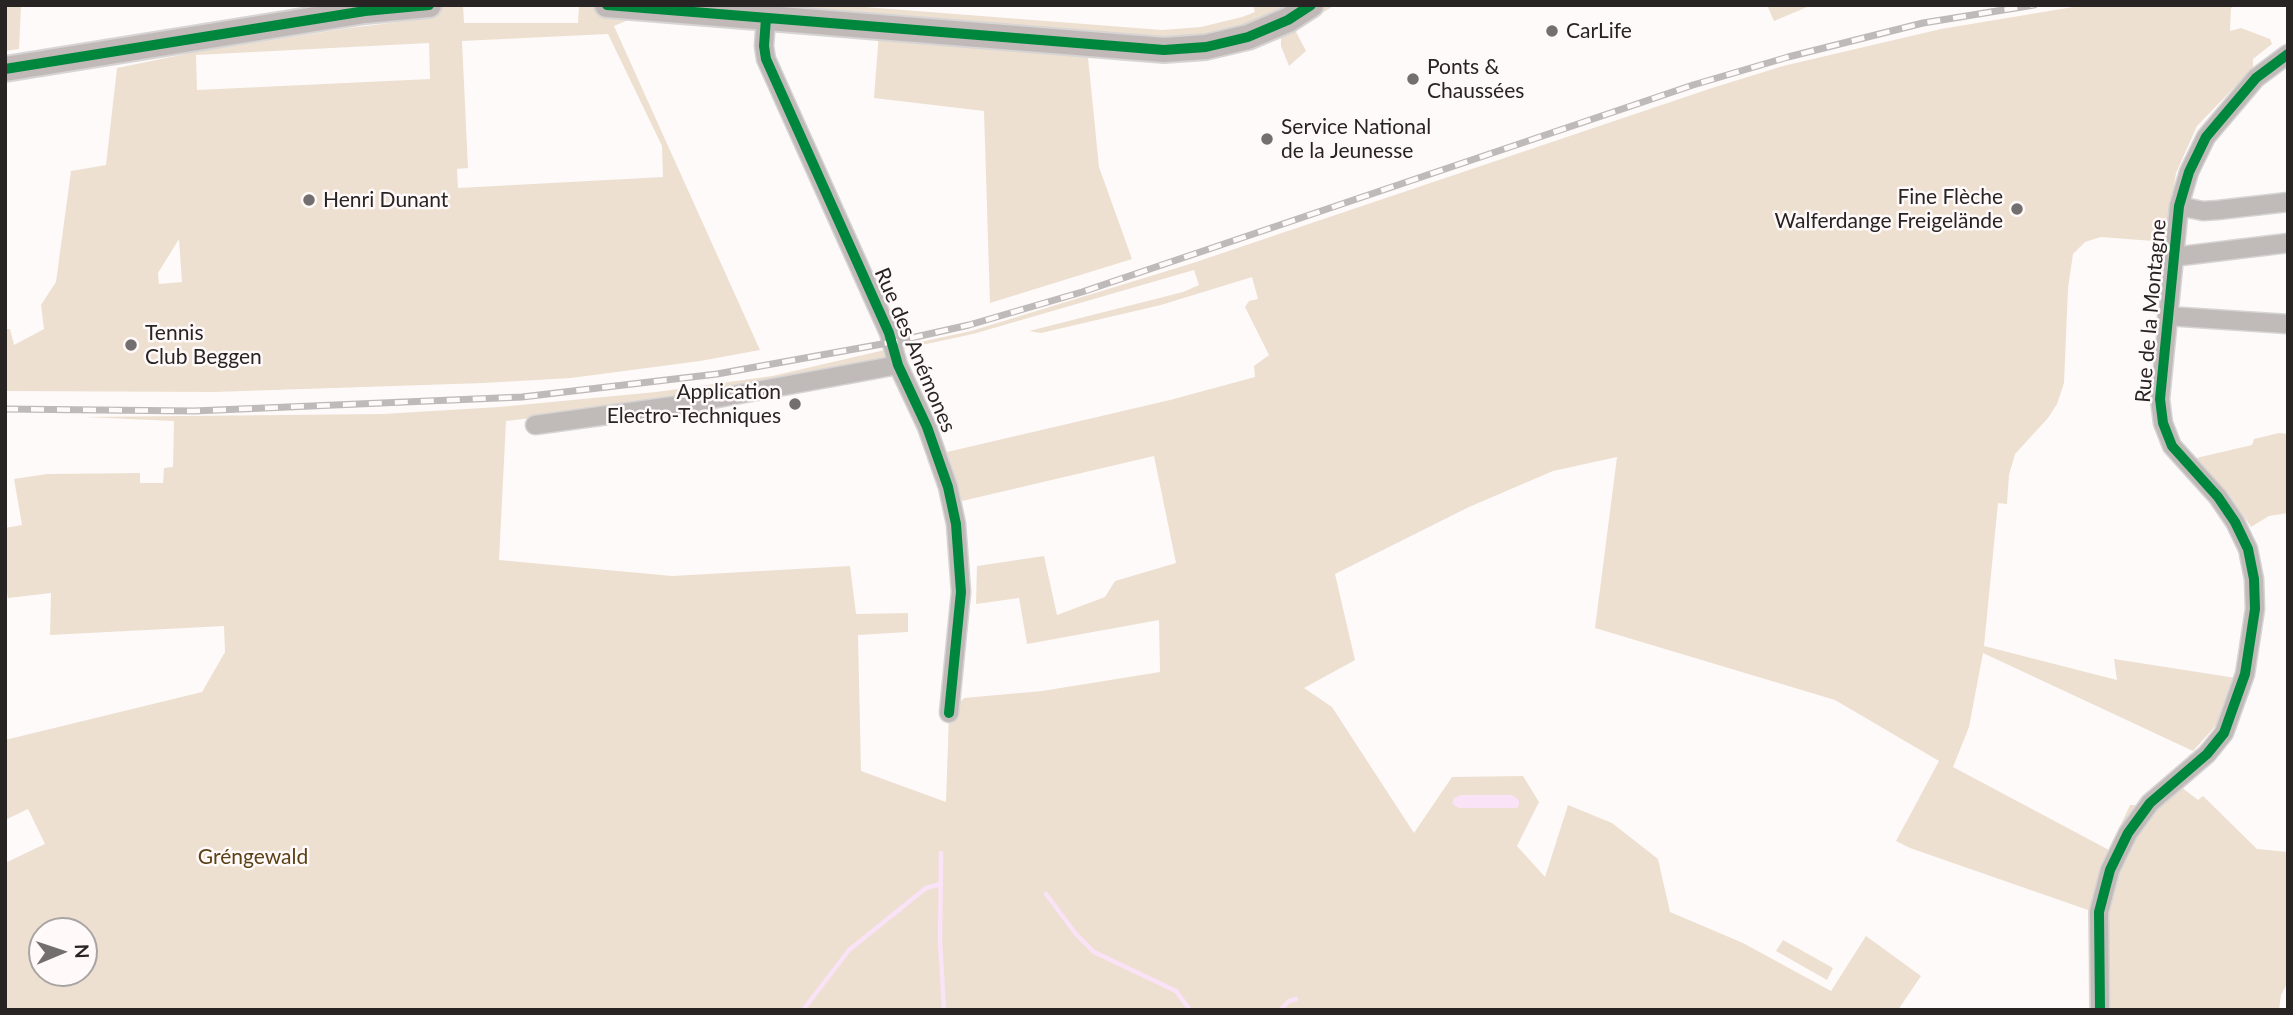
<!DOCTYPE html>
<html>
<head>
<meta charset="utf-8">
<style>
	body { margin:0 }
	#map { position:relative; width:2293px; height:1015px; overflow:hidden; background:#fefafa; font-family:Lato,sans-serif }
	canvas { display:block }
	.frame { position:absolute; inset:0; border:7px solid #292424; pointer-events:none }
	.north { position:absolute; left:28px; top:917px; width:70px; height:70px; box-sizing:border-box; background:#fff9f9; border:2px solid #a9a4a4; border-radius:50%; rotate:88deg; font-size:19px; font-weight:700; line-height:28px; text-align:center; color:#292424 }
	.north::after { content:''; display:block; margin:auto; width:24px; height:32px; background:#746f6f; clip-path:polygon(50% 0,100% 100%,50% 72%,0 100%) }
</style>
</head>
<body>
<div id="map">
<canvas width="2293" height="1015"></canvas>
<div class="frame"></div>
<div class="north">N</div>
</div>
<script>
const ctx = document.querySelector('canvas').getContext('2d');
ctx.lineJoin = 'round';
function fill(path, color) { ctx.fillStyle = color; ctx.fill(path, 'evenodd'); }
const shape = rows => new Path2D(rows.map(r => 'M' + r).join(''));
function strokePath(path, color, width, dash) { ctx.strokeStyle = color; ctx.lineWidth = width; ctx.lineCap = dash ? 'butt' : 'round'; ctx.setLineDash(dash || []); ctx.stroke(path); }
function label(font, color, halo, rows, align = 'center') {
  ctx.font = font + ' Lato,sans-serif'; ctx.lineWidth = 5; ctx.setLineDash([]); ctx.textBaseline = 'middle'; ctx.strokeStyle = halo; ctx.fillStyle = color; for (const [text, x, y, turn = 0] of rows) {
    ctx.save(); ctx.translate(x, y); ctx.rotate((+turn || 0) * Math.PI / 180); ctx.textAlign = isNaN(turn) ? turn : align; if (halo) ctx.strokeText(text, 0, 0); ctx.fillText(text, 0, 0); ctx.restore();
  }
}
fill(shape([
	[5,5,21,5,19,49,5,51],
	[429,5,463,5,464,23,578,23,579,5,629,7,628,20,614,26,760,350,700,361,571,378,484,383,214,392,5,391,5,329,10,329,14,345,44,329,41,305,56,282,71,171,106,165,117,68,195,52,349,28,422,19,425,6],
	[608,34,662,146,663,177,458,188,457,169,468,168,462,41],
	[429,43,430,79,197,90,196,55],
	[179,239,182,282,159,284,158,273],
	[791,5,839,5,1162,30,1201,27,1242,17,1255,12,1253,5,1335,5,1295,30,1306,51,1289,66,1281,46,1281,36,1251,50,1209,59,1164,63,1088,57,1099,167,1132,259,990,303,984,111,874,98,880,19,791,11],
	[1767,5,1812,5,1774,21],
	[2085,5,2238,5,2231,8,2230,31,2241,28,2270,39,2272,44,2253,59,2253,68,2197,126,2176,173,2166,242,2101,237,2085,242,2073,254,2068,288,2064,383,2057,404,2048,418,2015,454,2009,475,2007,504,1998,503,1984,646,2117,680,2114,659,2236,678,2219,722,2193,751,1983,653,1969,727,1953,767,2109,850,2130,805,2160,806,2181,787,2198,800,2203,796,2257,849,2288,852,2288,982,2281,995,2279,1010,2089,1010,2088,910,1910,848,1896,841,1939,761,1835,700,1595,628,1617,457,1553,471,1469,507,1335,574,1355,660,1304,688,1332,707,1414,833,1452,777,1523,776,1539,802,1517,846,1545,877,1568,805,1612,823,1658,859,1670,912,1743,943,1831,991,1866,936,1921,976,1898,1010,5,1010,5,863,45,844,28,809,5,820,5,740,202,692,225,652,224,626,50,635,51,593,8,598,5,582,5,528,22,525,14,479,47,474,140,473,140,483,163,483,164,468,173,467,174,421,84,417,383,414,499,407,656,392,772,376,889,349,889,356,884,361,656,404,506,421,499,560,672,576,850,566,856,614,908,613,908,632,858,635,861,771,946,802,949,713,964,698,1042,691,1160,672,1159,620,1027,644,1019,598,976,604,977,566,1044,556,1057,615,1105,597,1115,581,1176,563,1154,456,962,501,947,452,1170,400,1255,377,1254,366,1269,355,1245,307,1249,301,1258,299,1252,277,1161,305,1041,333,1029,331,1183,292,1199,285,1194,270,973,334,903,349,902,346,971,331,1193,263,1712,88,1783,66,1941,29],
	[42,931,84,931,84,973,42,973],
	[2279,433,2288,434,2288,513,2269,516,2251,527,2228,493,2192,459,2252,445,2254,439],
	[1783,940,1833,968,1827,980,1776,951]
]), '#ede0d0');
fill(shape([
	[1461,795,1512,795,1519,800,1519,804,1517,808,1459,808,1452,804,1454,798]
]), '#fae2f7');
strokePath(shape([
	[941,853,940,941,944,1010],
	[1046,894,1076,934,1094,952,1176,991,1190,1010],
	[803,1010,849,950,926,888,941,884],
	[1280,1010,1289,1001,1296,999]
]), '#fae2f7', 4.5);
const minor = shape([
	[766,18,764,46,766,59,889,333,898,365,927,427,948,487,956,524,961,592,949,713],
	[2179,206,2203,211,2218,210,2288,202],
	[2173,257,2288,243],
	[2167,316,2288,324],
	[535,425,680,405,898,365],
	[2100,1010,2099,912,2110,870,2128,833,2150,803,2207,754,2224,733,2245,674,2255,609,2254,579,2248,549,2235,522,2218,497,2172,446,2163,423,2160,399,2179,206,2189,172,2206,137,2256,78,2288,54]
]);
const secondary = shape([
	[607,5,1164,50,1206,47,1248,37,1288,20,1311,5],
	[5,69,365,11,429,5]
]);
strokePath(minor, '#d7d4d4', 21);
strokePath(secondary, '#d7d4d4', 28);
strokePath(minor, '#c0bab9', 18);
strokePath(secondary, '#c0b9b7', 24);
const rail = shape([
	[5,409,194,411,522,397,717,374,893,342,969,325,1082,292,1693,85,1788,57,1923,23,2034,5]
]);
strokePath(rail, '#bebab9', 7);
strokePath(rail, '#fff9f9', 4.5, [13]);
strokePath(shape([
	[607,5,1164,50,1206,47,1248,37,1288,20,1311,5],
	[766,18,764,46,766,59,889,333,898,365,927,427,948,487,956,524,961,592,949,713],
	[5,69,365,11,429,5],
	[2100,1010,2099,912,2110,870,2128,833,2150,803,2207,754,2224,733,2245,674,2255,609,2254,579,2248,549,2235,522,2218,497,2172,446,2163,423,2160,399,2179,206,2189,172,2206,137,2256,78,2288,54]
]), '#00873e', 10);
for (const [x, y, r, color] of [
	[1552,31,7,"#746f6f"],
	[1413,79,7,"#746f6f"],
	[1267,139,7,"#746f6f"],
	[309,200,7,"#746f6f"],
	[2017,209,7,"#746f6f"],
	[131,345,7,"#746f6f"],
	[795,404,7,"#746f6f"]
]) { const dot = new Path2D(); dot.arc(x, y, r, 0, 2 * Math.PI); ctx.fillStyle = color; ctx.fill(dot); strokePath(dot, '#fff9f9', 2.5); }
label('21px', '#292424', '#fff9f9', [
	["CarLife",1566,31],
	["Ponts &",1427,67],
	["Chaussées",1427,91],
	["Service National",1281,127],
	["de la Jeunesse",1281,151],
	["Fine Flèche",2003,197,"right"],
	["Walferdange Freigelände",2003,221,"right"],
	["Henri Dunant",323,200],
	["Tennis",145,333],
	["Club Beggen",145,357],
	["Application",781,392,"right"],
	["Electro-Techniques",781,416,"right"]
], 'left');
label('21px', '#292424', '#fff9f9', [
	["Rue de la Montagne",2151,311,-85],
	["Rue des Anémones",915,350,67]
]);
label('21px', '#5c4016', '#fff9f9', [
	["Gréngewald",253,857]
]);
</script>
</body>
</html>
